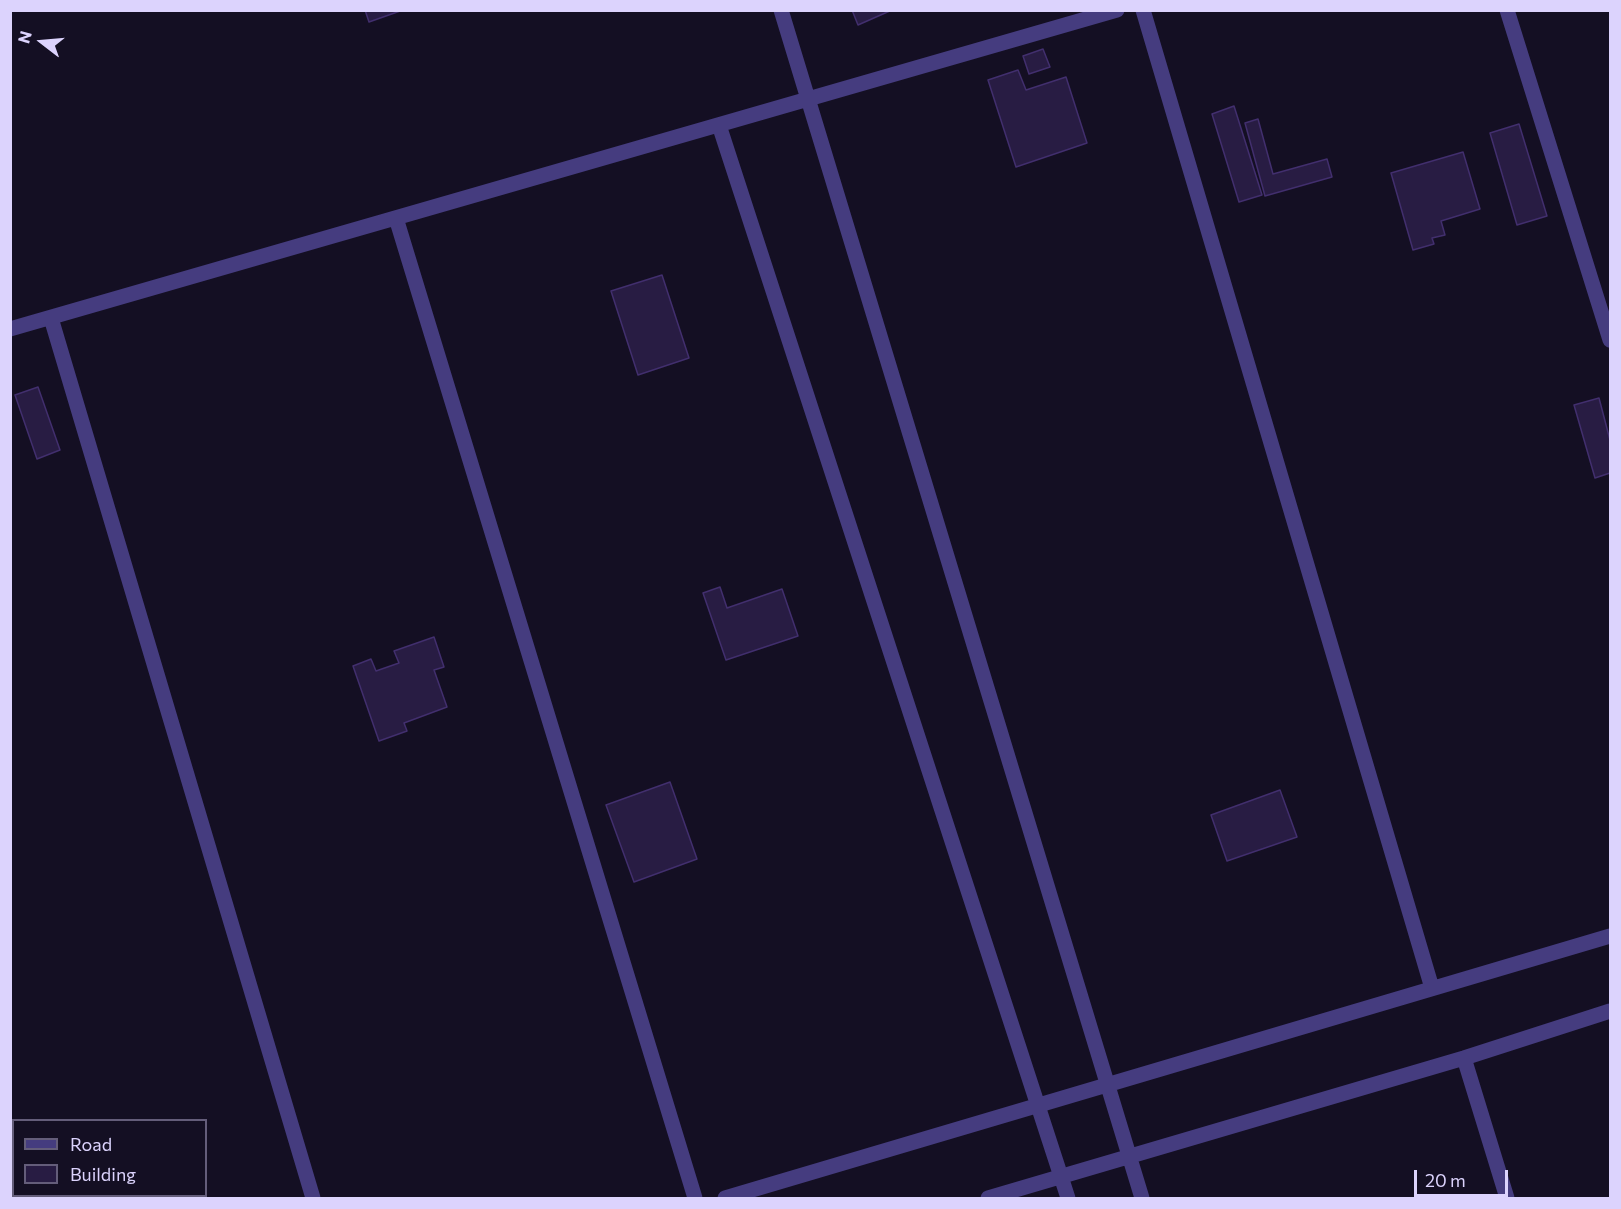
<!DOCTYPE html>
<html>
<head>
<meta charset="utf-8">
<style>
	body { margin:0 }
	#map { position:relative; width:1621px; height:1209px; overflow:hidden; background:#140f23; font-family:Commissioner,sans-serif }
	canvas { display:block }
	.frame { position:absolute; inset:0; border:12px solid #dcd3fd; pointer-events:none }
	.legend { position:absolute; left:12px; top:1119px; width:195px; height:78px; box-sizing:border-box; background:#140f23; border:2px solid #645d7a; margin:0; padding:8px 10px; list-style:none; font-size:18px; color:#dcd3fd }
	.legend li { display:flex; align-items:center; gap:12px; height:30px }
	.legend b { width:30px; border:2px solid #645d7a }
	.north { position:absolute; left:12px; top:12px; width:60px; height:60px; -webkit-text-stroke:4px #140f23; paint-order:stroke; rotate:286deg; font-size:16px; font-weight:700; line-height:24px; text-align:center; color:#dcd3fd }
	.north::after { content:''; display:block; margin:auto; width:21px; height:27px; background:#dcd3fd; clip-path:polygon(50% 0,100% 100%,50% 72%,0 100%) }
	.scale { position:absolute; left:1414px; top:1170px; width:94px; height:27px; box-sizing:border-box; border:3px solid #dcd3fd; border-top:0; padding-left:8px; font-size:18px; line-height:21px; white-space:nowrap; color:#dcd3fd; -webkit-text-stroke:4px #140f23; paint-order:stroke }
</style>
</head>
<body>
<div id="map">
<canvas width="1621" height="1209"></canvas>
<div class="frame"></div>
<ul class="legend">
<li><b style="height:8px;background:#453c7f"></b>Road</li>
<li><b style="height:16px;background:#281c43"></b>Building</li>
</ul>
<div class="north">N</div>
<div class="scale">20 m</div>
</div>
<script>
const ctx = document.querySelector('canvas').getContext('2d');
ctx.lineJoin = 'round';
function fill(path, color) { ctx.fillStyle = color; ctx.fill(path, 'evenodd'); }
const shape = rows => new Path2D(rows.map(r => 'M' + r).join(''));
function strokePath(path, color, width, dash) { ctx.strokeStyle = color; ctx.lineWidth = width; ctx.lineCap = dash ? 'butt' : 'round'; ctx.setLineDash(dash || []); ctx.stroke(path); }
const building = shape([
	[365,10,403,10,369,22,365,10],
	[852,10,892,10,858,25,852,10],
	[1043,49,1050,67,1029,74,1023,56,1043,49],
	[1018,70,1026,90,1066,77,1087,143,1016,167,988,80,1018,70],
	[1234,106,1262,195,1239,202,1212,114,1234,106],
	[1258,119,1273,174,1327,159,1332,177,1265,196,1245,123,1258,119],
	[1519,124,1547,216,1517,225,1490,133,1519,124],
	[1463,152,1480,209,1441,221,1445,235,1432,238,1434,244,1413,250,1391,173,1463,152],
	[662,275,689,358,638,375,611,291,662,275],
	[38,387,60,450,37,459,15,395,38,387],
	[1599,398,1610,440,1610,473,1595,478,1574,405,1599,398],
	[720,587,727,608,782,589,798,636,726,660,703,593,720,587],
	[434,637,444,667,434,670,447,707,404,723,407,731,379,741,353,666,371,659,376,671,399,663,394,651,434,637],
	[670,782,697,859,634,882,606,805,670,782],
	[1280,790,1297,837,1227,861,1211,815,1280,790]
]);
fill(building, '#281c43');
strokePath(building, '#422f6e', 1.5);
strokePath(shape([
	[781,10,1142,1198],
	[1143,10,1432,988],
	[1507,10,1610,340],
	[719,125,1068,1198],
	[396,218,695,1198],
	[51,318,313,1198],
	[10,329,1117,10],
	[1464,1058,1507,1198],
	[725,1198,1610,936],
	[988,1198,1464,1058,1610,1011]
]), '#453c7f', 15);
</script>
</body>
</html>
